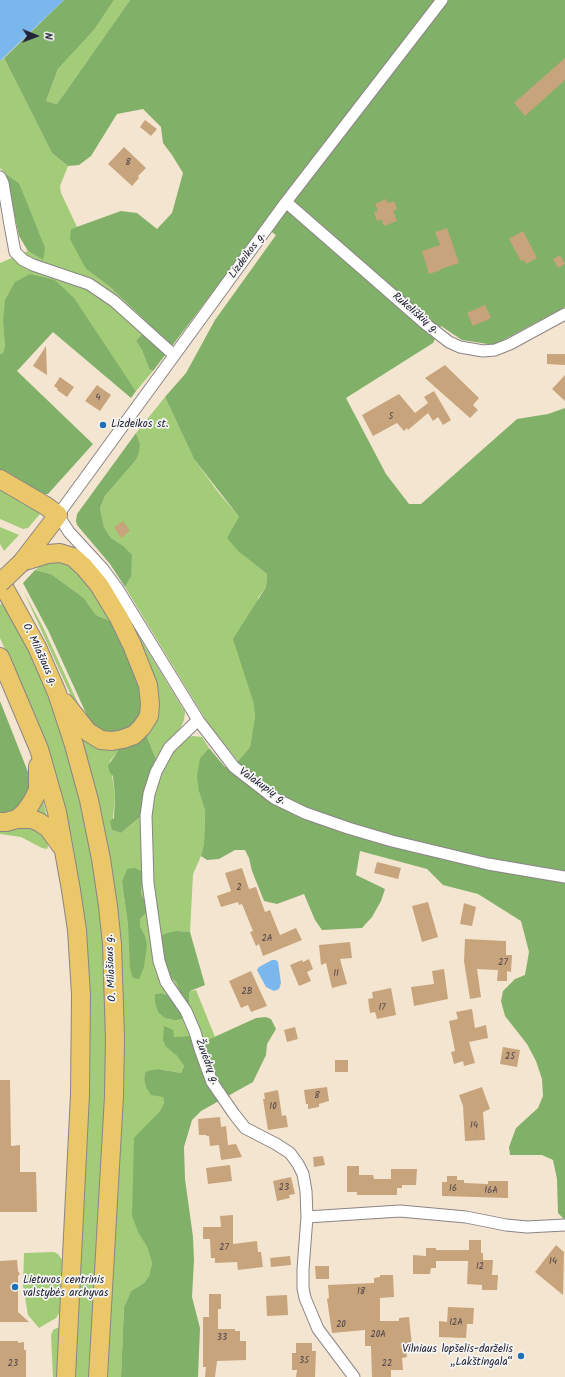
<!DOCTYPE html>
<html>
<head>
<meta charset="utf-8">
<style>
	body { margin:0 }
	#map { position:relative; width:565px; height:1377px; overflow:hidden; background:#f4e5d1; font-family:Kalam,sans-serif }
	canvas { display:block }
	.north { position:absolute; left:16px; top:16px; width:40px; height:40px; -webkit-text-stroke:3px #f6f6f2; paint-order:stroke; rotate:91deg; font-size:11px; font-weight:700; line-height:16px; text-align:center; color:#22223b }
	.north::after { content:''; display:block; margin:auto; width:14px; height:18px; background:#22223b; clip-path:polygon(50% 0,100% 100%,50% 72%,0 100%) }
</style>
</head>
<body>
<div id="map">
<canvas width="565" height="1377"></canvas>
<div class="north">N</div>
</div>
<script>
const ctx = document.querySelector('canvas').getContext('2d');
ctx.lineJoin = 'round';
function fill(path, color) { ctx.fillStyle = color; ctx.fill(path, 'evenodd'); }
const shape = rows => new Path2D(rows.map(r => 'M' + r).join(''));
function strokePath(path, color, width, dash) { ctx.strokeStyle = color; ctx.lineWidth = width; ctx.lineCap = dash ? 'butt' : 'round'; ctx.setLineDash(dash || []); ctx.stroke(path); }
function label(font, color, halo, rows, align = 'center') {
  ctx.font = font + ' Kalam,sans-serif'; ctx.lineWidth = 3.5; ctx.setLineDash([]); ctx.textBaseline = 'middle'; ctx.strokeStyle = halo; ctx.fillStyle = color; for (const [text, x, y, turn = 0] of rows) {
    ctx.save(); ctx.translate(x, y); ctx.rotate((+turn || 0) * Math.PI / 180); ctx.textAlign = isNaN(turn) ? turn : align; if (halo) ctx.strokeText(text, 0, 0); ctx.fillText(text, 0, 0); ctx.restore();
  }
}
fill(shape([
	[114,0,130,0,57,104,46,101,58,69,94,30],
	[4,58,52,153,68,166,60,186,61,193,77,227,71,229,86,269,110,287,150,325,136,341,142,350,149,369,153,371,136,391,55,280,46,279,3,323,5,346,3,353,0,354,0,263,28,251,43,260,19,183,6,174,0,168,0,61],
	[165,397,194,459,218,492,239,517,239,552,267,574,266,587,258,598,253,701,255,716,250,747,238,761,209,725,125,587,131,577,122,545,111,538,104,527,100,508,105,496,136,460,140,444,136,433],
	[0,488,43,508,40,514,28,528,23,529,0,519],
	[0,527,19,535,4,551,0,544],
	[50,561,69,563,92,588,112,622,96,615,84,598,51,574,35,570,45,563],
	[24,592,43,627,77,701,83,714,81,718],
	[5,601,35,666,53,708,65,741,92,848,105,940,109,1021,92,1377,73,1377,87,960,82,899,70,836,46,747,34,713,0,638,0,605],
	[129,620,185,712,184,720,181,727,156,759,145,732],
	[193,736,202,737,209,748,200,758,199,792,205,809,204,843,201,856,193,874,190,932,177,931,171,978,176,982,179,990,179,995,170,996,161,993,155,994,155,1002,189,1008,189,995,190,991,196,990,215,1037,199,1044,181,1037,174,1037,166,1047,177,1056,184,1066,181,1073,158,1069,145,1073,144,1080,146,1087,163,1097,164,1103,160,1111,150,1122,139,1234,147,1247,152,1263,149,1276,144,1283,131,1291,124,1307,121,1377,105,1377,121,1076,79,737,87,741,121,746,118,751,110,761,115,795,112,830,121,833,140,817,150,817,153,790,171,749,185,738],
	[143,877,141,892,142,896,147,902,147,912,140,919,140,928,128,925,122,882],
	[42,797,48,820,30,813],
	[37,827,47,840,48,847,47,849,42,848,21,837,0,834,0,829],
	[54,1252,58,1254,62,1260,60,1312,56,1318,39,1328,28,1315,23,1286,24,1253],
	[59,1327,60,1328,59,1377,53,1377,51,1335,53,1330]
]), '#a2cc78');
fill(shape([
	[64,0,114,0,94,30,58,69,46,101,57,104,130,0,565,0,565,307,494,345,462,340,441,326,433,343,346,398,386,474,409,504,421,504,517,419,548,414,565,408,565,1220,558,1213,557,1179,553,1160,542,1155,510,1155,509,1147,516,1128,538,1108,543,1096,542,1079,536,1061,527,1044,505,1016,501,1001,503,991,515,979,525,975,529,952,521,921,478,894,443,885,427,869,360,851,356,875,385,889,381,901,372,917,362,928,322,930,315,920,304,894,277,904,264,901,252,871,249,858,245,850,235,850,219,859,207,860,201,856,204,843,205,810,199,792,197,776,200,758,209,748,225,767,238,761,250,747,255,716,253,701,233,639,266,587,267,574,239,552,227,538,239,517,194,459,165,397,186,373,215,320,276,235,263,226,153,371,149,369,142,350,136,341,150,325,110,287,86,269,70,239,71,229,121,211,137,213,157,229,172,213,183,173,172,155,163,143,161,127,143,109,117,114,91,156,79,165,68,166,52,153,4,58],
	[6,174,19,183,45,248,43,260,28,251,19,236],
	[30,274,55,280,74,298,129,381,136,391,131,398,53,332,17,371,93,444,48,494,44,494,0,470,0,354,3,353,5,346,3,323,5,300,15,282],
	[136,433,140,444,139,452,136,460,105,496,100,508,104,527,111,538,122,545,132,555,131,577,125,587,110,564,77,525,76,521,77,514],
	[35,570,51,574,84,598,96,615,112,622,136,669,144,709,132,726,125,731,101,733,89,720,49,632,23,583],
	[0,701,30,777,29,790,23,807,0,815],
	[145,732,156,759,147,780,144,804,140,817,121,833,112,830,110,821,114,818,115,795,113,776,110,773,108,766,121,746],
	[135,868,141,871,143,877,141,892,142,896,147,902,147,912,140,919,140,927,145,936,147,945,144,967,139,979,133,978,130,968,128,925,122,882,127,869],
	[177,931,190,932,205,985,190,991,189,995,189,1008,182,1019,175,1020,165,1018,158,1012,155,1002,155,994,161,993,170,996,179,995,179,990,176,982,171,978,165,969,159,941,161,936,167,933],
	[266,1017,271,1019,276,1029,267,1044,266,1055,253,1082,201,1111,192,1120,184,1147,185,1179,193,1237,194,1260,192,1297,200,1328,198,1377,121,1377,124,1307,131,1291,144,1283,149,1276,152,1263,147,1247,139,1234,132,1216,134,1138,160,1111,164,1103,163,1097,151,1095,146,1087,144,1080,145,1073,148,1071,158,1069,181,1073,184,1066,177,1056,166,1047,163,1040,164,1026,173,1030,174,1037,181,1037,188,1036,199,1044,256,1018]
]), '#81b068');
fill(shape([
	[0,0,64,0,0,61],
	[272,960,276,960,278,962,281,983,279,989,274,991,266,987,257,970,259,967]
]), '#79b7ec');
fill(shape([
	[565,58,565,80,525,116,514,103],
	[145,120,157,129,151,136,140,127],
	[124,147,146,168,138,176,139,178,132,186,108,164],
	[386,199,388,203,394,201,397,209,393,211,397,221,384,226,381,219,377,221,374,212,378,211,375,204],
	[447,228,459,263,441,269,441,270,429,274,422,251,440,245,435,232],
	[523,231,537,258,526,264,524,260,521,261,509,239],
	[560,255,565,264,558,268,553,259],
	[485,305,491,318,473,326,467,313],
	[46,346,47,375,33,366],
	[547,354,565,354,565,365,547,364],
	[445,365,479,398,473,405,478,410,470,418,425,378],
	[565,375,565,401,552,389],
	[60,377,74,387,67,397,57,390,58,389,54,386],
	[97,385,111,395,100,411,85,401],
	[434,391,451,420,443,425,438,417,433,421,428,413,408,430,407,428,404,431,397,423,373,436,362,415,399,394,415,413,428,403,424,397],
	[123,521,130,531,121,538,114,527],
	[377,862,401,868,398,879,374,873],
	[242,868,249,889,256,887,265,912,270,910,280,935,296,928,302,940,263,956,259,944,256,946,250,932,253,931,242,904,239,905,238,902,221,907,217,896,231,891,225,873],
	[428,902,438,937,422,942,412,906],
	[464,903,476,907,472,926,460,924],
	[465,939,506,941,506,955,512,955,511,972,507,971,507,981,497,981,498,970,477,969,481,997,470,999,464,961],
	[350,942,352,958,340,959,347,984,332,988,326,963,321,965,319,945],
	[309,959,313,969,307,972,311,981,299,986,290,965,302,960,303,962],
	[444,969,448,999,414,1006,411,987,434,984,432,971],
	[251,971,267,1006,251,1012,248,1005,241,1008,229,981],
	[391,988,396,1015,377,1019,375,1012,370,1013,368,999,373,998,372,992],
	[472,1009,475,1028,486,1025,488,1038,469,1042,475,1063,464,1066,463,1061,454,1064,451,1052,455,1051,449,1021,458,1019,456,1012],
	[295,1027,298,1039,287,1042,284,1030],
	[503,1047,520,1050,517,1067,500,1064],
	[335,1060,348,1060,348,1072,335,1072],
	[0,1080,10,1080,11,1146,20,1145,20,1172,36,1172,37,1212,0,1212],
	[327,1087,329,1101,319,1104,319,1107,308,1109,308,1104,306,1104,304,1090],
	[482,1087,490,1109,483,1112,485,1140,465,1141,463,1106,459,1095],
	[278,1090,282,1116,286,1115,288,1127,268,1130,263,1099,265,1099,264,1093],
	[220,1117,221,1127,226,1126,228,1145,236,1144,242,1157,221,1160,219,1145,210,1146,209,1136,207,1136,206,1135,199,1135,198,1119],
	[323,1156,325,1165,314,1167,313,1157],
	[230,1165,232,1181,208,1184,206,1168],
	[347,1166,359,1166,359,1175,373,1175,374,1179,391,1179,391,1169,417,1169,416,1185,402,1185,402,1188,397,1188,397,1195,357,1195,357,1192,347,1192],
	[447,1176,457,1176,457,1180,464,1180,464,1183,488,1184,488,1181,508,1181,508,1198,442,1196,442,1182,447,1182],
	[291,1177,295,1194,289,1195,290,1198,277,1201,273,1181],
	[233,1215,233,1244,257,1241,258,1252,261,1252,263,1267,238,1270,237,1262,215,1263,215,1258,211,1258,210,1239,203,1239,203,1227,221,1227,220,1216],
	[469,1240,481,1240,481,1253,483,1253,483,1260,493,1260,492,1275,498,1275,497,1290,482,1290,482,1285,467,1284,468,1261,436,1261,436,1268,431,1268,430,1274,413,1274,413,1255,426,1256,426,1248,436,1248,436,1250,469,1250],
	[556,1245,564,1252,563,1295,535,1272],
	[290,1256,291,1265,271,1267,270,1258],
	[17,1260,18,1271,20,1274,18,1276,18,1312,29,1322,0,1322,0,1261],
	[315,1266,329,1266,329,1279,316,1279],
	[380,1275,393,1275,394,1297,380,1298,380,1321,399,1321,399,1318,409,1317,412,1346,408,1346,408,1349,406,1349,407,1357,402,1358,403,1370,391,1370,391,1377,372,1377,371,1346,365,1346,365,1330,332,1333,327,1299,329,1298,328,1285,374,1283,374,1278,380,1277],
	[209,1294,221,1294,221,1309,218,1309,218,1329,235,1329,235,1331,240,1331,240,1341,246,1341,246,1360,217,1361,215,1377,205,1377,206,1367,203,1367,203,1317,209,1317],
	[287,1295,288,1315,267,1316,266,1296],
	[448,1307,474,1308,473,1324,467,1324,466,1338,439,1337,439,1321,447,1322],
	[0,1341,18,1341,18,1343,24,1342,24,1350,26,1350,26,1377,0,1377],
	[296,1343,312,1343,312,1351,316,1351,315,1377,296,1377,297,1370,292,1370,292,1353,296,1353]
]), '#c8a47c');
const street = shape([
	[442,0,286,202,58,515,69,532,103,569,117,588,198,720,234,767,274,798,305,813,348,828,392,841,488,864,565,877],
	[0,177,3,183,10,225,15,252,23,260,33,265,89,284,114,301,174,355],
	[286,202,427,325,449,342,460,347,483,351,495,350,510,344,565,314],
	[198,720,169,748,156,772,149,794,146,816,148,883,159,961,166,982,186,1011,195,1032,200,1049,212,1082,234,1114,245,1128,276,1144,290,1153,298,1164,303,1174,306,1191,307,1217,303,1269,303,1288,305,1298,318,1329,354,1377],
	[307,1217,400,1211,466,1217,506,1225,527,1227,565,1225]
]);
const primary = shape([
	[0,479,46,506,58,515,22,562],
	[22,562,48,554,60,553,73,557,84,567,99,585,119,618,132,645,148,685,150,704,149,716,142,727,134,735,123,739,112,741,101,740,88,732,65,703],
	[0,580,37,647,57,693,74,745,89,800,101,859,108,906,112,944,115,1039,114,1096,98,1377],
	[0,657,39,749,57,812,71,890,77,930,81,995,80,1094,66,1377],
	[17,819,25,812,32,802,38,790,38,766],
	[0,822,6,822,17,819,32,819,39,822,48,828,61,846]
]);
strokePath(street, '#8b8486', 13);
strokePath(primary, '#8b8486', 20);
strokePath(street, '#fff', 11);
strokePath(primary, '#eac769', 18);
const primaryBridge = shape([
	[0,583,22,562]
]);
strokePath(primaryBridge, '#8b8486', 20, []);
strokePath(primaryBridge, '#eac769', 18);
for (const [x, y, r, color] of [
	[103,425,4,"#1f6fb2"],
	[15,1287,4,"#1f6fb2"],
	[521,1356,4,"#1f6fb2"]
]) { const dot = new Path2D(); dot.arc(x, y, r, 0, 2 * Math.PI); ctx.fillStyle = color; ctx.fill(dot); strokePath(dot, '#f6f6f2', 1.5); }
label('9px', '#4c424b', null, [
	["8",128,163],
	["4",98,398],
	["5",391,417],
	["2",239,888],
	["2A",267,939],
	["27",503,963],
	["11",336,974],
	["2B",247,992],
	["17",382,1008],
	["25",510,1057],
	["8",317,1096],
	["10",273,1107],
	["14",474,1126],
	["23",284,1188],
	["16",453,1189],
	["16A",491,1191],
	["27",224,1248],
	["14",553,1262],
	["12",480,1267],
	["18",361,1292],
	["12A",456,1323],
	["20",341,1325],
	["20A",378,1335],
	["33",222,1338],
	["35",304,1361],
	["23",13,1364],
	["22",387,1364]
]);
label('11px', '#22223b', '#f6f6f2', [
	["Lizdeikos g.",248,256,-54],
	["Rukeliškių g.",415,314,40],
	["O. Milašiaus g.",39,655,65],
	["Valakupių g.",262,787,35],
	["O. Milašiaus g.",112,968,-93],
	["Žuvėdrų g.",206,1062,69]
]);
label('11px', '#22223b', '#f6f6f2', [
	["Lizdeikos st.",111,425],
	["Lietuvos centrinis",23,1281],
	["valstybės archyvas",23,1294],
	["Vilniaus lopšelis-darželis",513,1350,"right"],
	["„Lakštingala“",513,1363,"right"]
], 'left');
</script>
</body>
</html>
